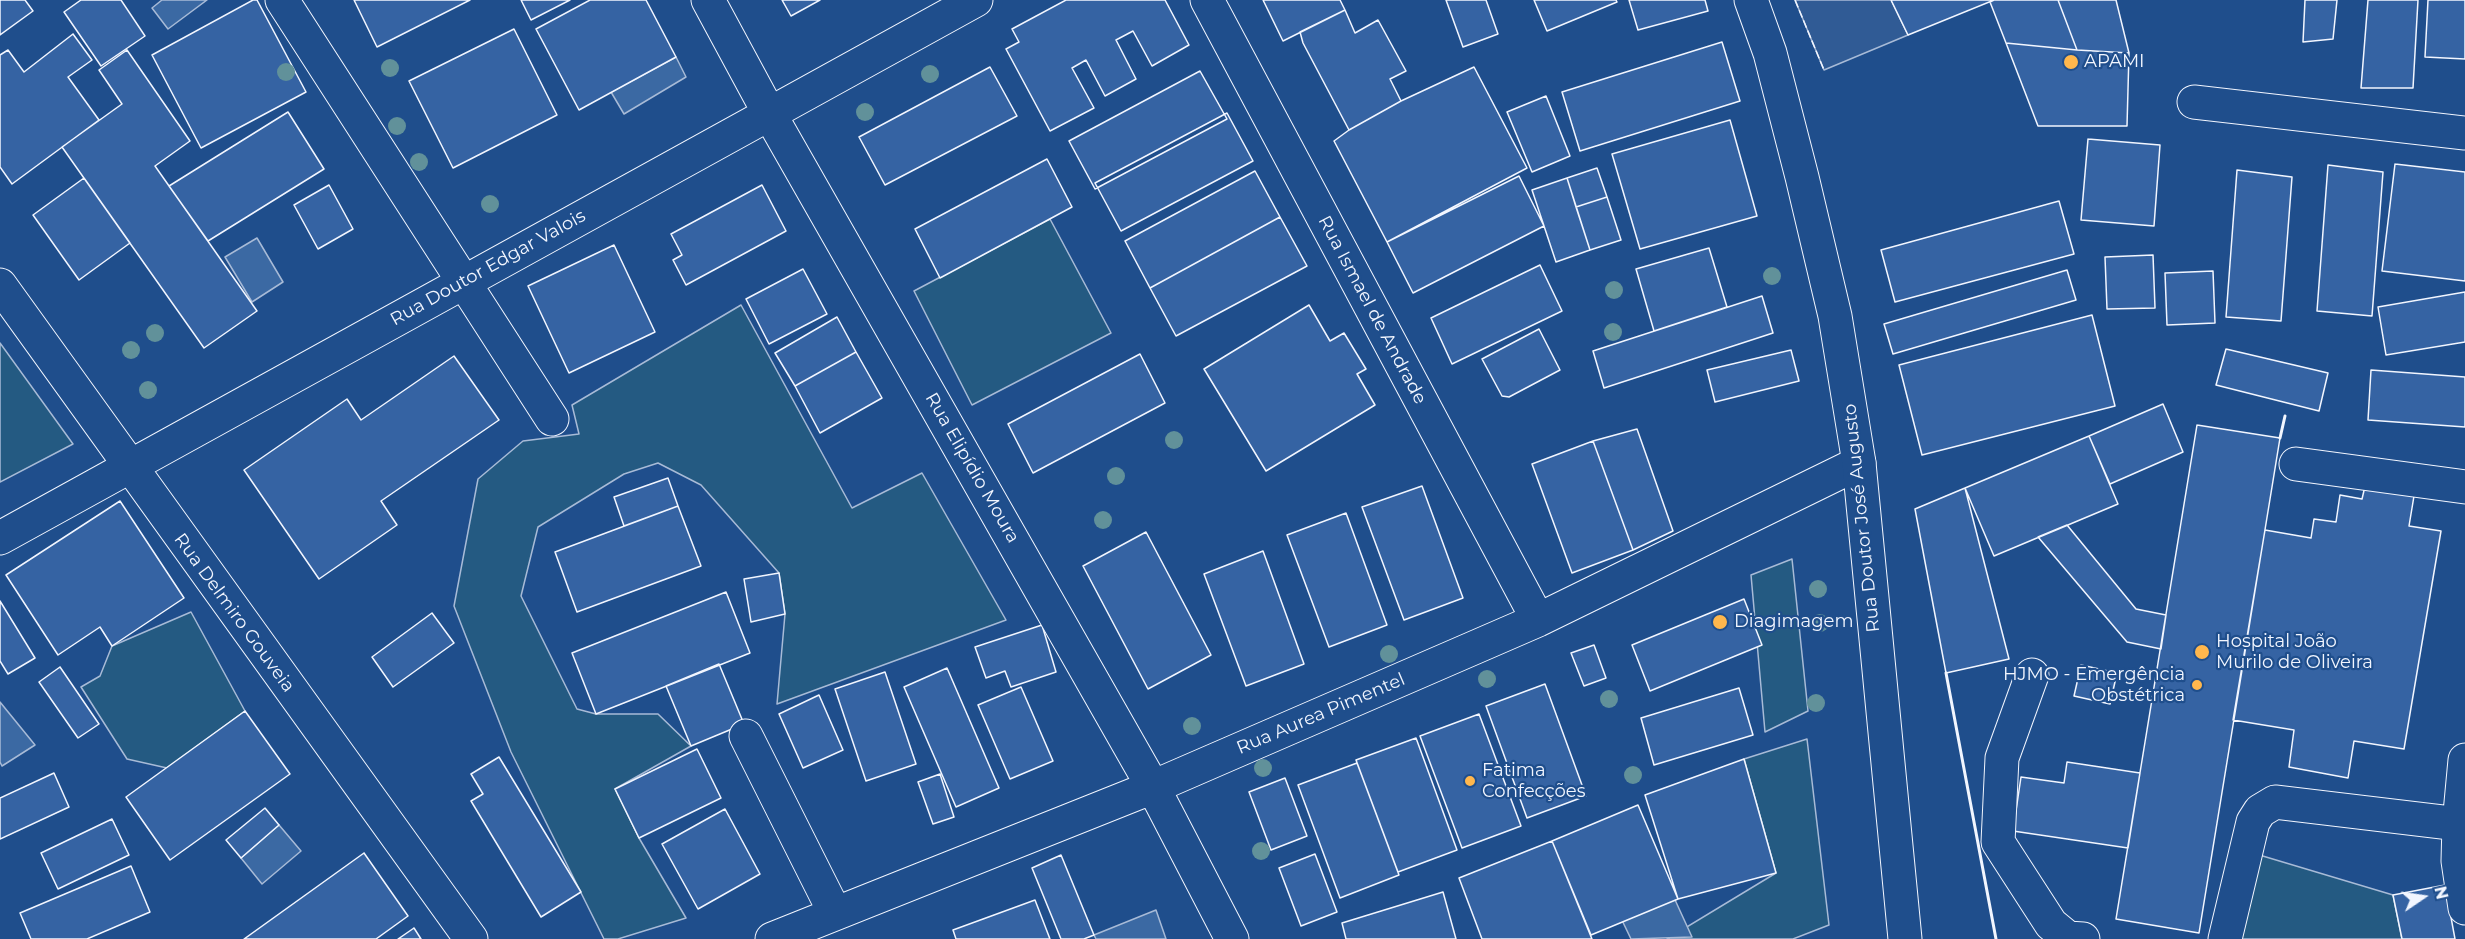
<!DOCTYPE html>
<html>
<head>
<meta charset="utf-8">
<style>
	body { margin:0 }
	#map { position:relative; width:2465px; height:939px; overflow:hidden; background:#1f4e8c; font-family:Montserrat,sans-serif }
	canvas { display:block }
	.north { position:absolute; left:2393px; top:867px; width:60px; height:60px; -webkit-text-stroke:4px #1f4e8c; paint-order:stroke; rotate:77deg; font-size:16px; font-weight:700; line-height:24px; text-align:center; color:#f2f6ff }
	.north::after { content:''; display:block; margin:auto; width:21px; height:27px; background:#f2f6ff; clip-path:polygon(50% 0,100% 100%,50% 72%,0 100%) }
</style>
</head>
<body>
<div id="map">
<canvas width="2465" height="939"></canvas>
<div class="north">N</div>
</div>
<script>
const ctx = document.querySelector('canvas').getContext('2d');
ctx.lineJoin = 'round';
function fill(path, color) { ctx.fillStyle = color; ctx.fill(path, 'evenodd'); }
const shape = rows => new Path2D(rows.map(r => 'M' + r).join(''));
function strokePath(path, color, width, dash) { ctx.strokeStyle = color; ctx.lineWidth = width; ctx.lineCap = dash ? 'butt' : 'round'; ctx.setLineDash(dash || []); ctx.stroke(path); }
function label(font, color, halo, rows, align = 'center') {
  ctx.font = font + ' Montserrat,sans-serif'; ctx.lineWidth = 4.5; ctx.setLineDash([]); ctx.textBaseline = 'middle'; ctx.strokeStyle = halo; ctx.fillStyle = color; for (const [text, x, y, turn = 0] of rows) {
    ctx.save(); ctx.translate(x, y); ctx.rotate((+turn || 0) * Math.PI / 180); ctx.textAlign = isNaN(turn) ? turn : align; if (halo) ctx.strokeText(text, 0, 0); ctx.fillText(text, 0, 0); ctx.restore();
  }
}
const green = shape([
	[1050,219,1111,333,972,405,914,291,1050,219],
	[741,305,852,508,922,473,1006,620,777,704,785,614,779,573,701,485,658,463,624,474,538,527,521,596,577,709,596,714,658,714,691,746,615,789,639,838,686,918,618,939,604,939,511,752,454,606,478,479,523,441,579,434,572,405,741,305],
	[0,343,73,444,0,482,0,343],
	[1792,559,1808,711,1765,732,1751,575,1792,559],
	[191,612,245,711,167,768,127,759,81,687,100,676,112,646,191,612],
	[1807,739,1829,925,1793,939,1667,939,1776,873,1744,759,1807,739],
	[2246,851,2393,895,2402,939,2232,939,2246,851]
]);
fill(green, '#245a82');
strokePath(green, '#a8bbd7', 1.5);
const parking = shape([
	[1795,0,1891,0,1908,35,1824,70,1795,0]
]);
fill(parking, '#305b95');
strokePath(parking, '#a8bbd7', 1.5);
const water = shape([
	[162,0,207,0,168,29,152,8,162,0],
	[676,57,686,77,624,114,611,92,676,57],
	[257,238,283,282,252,302,225,257,257,238],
	[0,702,35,745,2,766,0,762,0,702],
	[279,825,301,851,262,884,241,858,279,825],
	[1660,867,1692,937,1631,939,1608,891,1660,867],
	[1156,910,1166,939,1096,939,1094,935,1156,910]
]);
fill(water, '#3b69a3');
strokePath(water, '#a8bbd7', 1.5);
const building = shape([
	[0,0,25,0,33,11,0,35,0,0],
	[81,0,121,0,145,36,101,66,64,12,81,0],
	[253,0,257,0,306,92,201,148,152,55,253,0],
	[354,0,470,0,377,47,354,0],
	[521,0,570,0,531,20,521,0],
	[590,0,646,0,676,57,579,110,536,29,590,0],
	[782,0,820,0,791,16,782,0],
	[1066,0,1165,0,1189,45,1152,66,1133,31,1116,40,1136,79,1105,96,1086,60,1072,68,1094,108,1050,131,1006,49,1019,42,1012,29,1066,0],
	[1263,0,1340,0,1345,10,1283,41,1263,0],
	[1446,0,1486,0,1498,34,1463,47,1446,0],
	[1534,0,1616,0,1617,2,1547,31,1534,0],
	[1629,0,1705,0,1708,11,1638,30,1629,0],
	[1891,0,1994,0,1908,35,1891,0],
	[1994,0,2058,0,2077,50,2006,43,1990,2,1994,0],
	[2058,0,2116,0,2129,53,2077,50,2058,0],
	[2305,0,2337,0,2333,39,2303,42,2305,0],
	[2368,0,2418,0,2413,88,2361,88,2368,0],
	[2428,0,2465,0,2465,59,2425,57,2428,0],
	[1345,10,1355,33,1378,20,1406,71,1390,79,1401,101,1349,130,1303,43,1300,32,1345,10],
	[514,29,557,115,453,168,409,81,514,29],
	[73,34,92,60,68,77,99,120,12,184,0,167,0,55,8,50,24,72,73,34],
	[1722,42,1740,101,1580,151,1562,92,1722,42],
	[2006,43,2077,50,2129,53,2127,126,2038,126,2006,43],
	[127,50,190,141,155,166,257,311,204,348,62,147,122,104,99,70,127,50],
	[990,67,1017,116,885,185,859,137,990,67],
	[1474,67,1527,168,1387,242,1334,141,1349,130,1401,101,1474,67],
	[1200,71,1227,119,1095,189,1069,141,1200,71],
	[1546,96,1570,156,1532,172,1507,112,1546,96],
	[288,112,324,169,208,241,169,186,288,112],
	[1227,113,1253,161,1121,231,1095,183,1227,113],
	[1730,120,1757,216,1640,249,1612,154,1730,120],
	[2088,139,2160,145,2154,226,2081,220,2088,139],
	[1047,159,1072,207,940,278,915,229,1047,159],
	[2395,164,2465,172,2465,281,2382,271,2395,164],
	[2328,165,2383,172,2372,316,2317,311,2328,165],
	[1597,168,1607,197,1576,207,1567,178,1597,168],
	[2237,170,2292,177,2281,321,2226,317,2237,170],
	[1255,171,1280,217,1150,288,1125,241,1255,171],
	[1519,176,1544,226,1413,293,1387,242,1519,176],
	[84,178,130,243,79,280,33,215,84,178],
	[1567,178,1590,250,1556,262,1532,190,1567,178],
	[329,185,353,229,318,249,294,205,329,185],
	[762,185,786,231,686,285,673,260,682,255,671,234,762,185],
	[1607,197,1621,240,1590,250,1576,207,1607,197],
	[2059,201,2074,254,1895,302,1881,250,2059,201],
	[1280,217,1307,266,1176,336,1150,288,1280,217],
	[614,245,655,332,569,373,528,286,614,245],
	[1709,248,1727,307,1654,331,1636,269,1709,248],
	[2153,255,2155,308,2107,309,2105,257,2153,255],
	[1540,265,1562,311,1452,364,1431,318,1540,265],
	[803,269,827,314,769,344,746,299,803,269],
	[2067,270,2076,300,1893,354,1884,324,2067,270],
	[2213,271,2215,323,2167,325,2165,273,2213,271],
	[2465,292,2465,342,2386,355,2378,307,2465,292],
	[1762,296,1773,333,1604,388,1593,351,1762,296],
	[1309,305,1330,341,1344,333,1366,369,1357,374,1375,405,1266,471,1204,369,1309,305],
	[2092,315,2115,406,1922,455,1899,365,2092,315],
	[837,317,856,352,795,386,775,353,837,317],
	[1539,329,1560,370,1509,397,1502,396,1482,359,1539,329],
	[2226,349,2328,373,2319,411,2216,385,2226,349],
	[1791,350,1799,381,1715,402,1707,370,1791,350],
	[856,352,882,398,820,433,795,386,856,352],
	[1140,354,1165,403,1033,473,1008,424,1140,354],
	[454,356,499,420,381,501,397,525,319,579,244,470,347,399,361,420,454,356],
	[2371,370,2465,377,2465,427,2368,420,2371,370],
	[2163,404,2183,452,2110,484,2089,436,2163,404],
	[2197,425,2280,438,2199,933,2116,919,2197,425],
	[1637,429,1673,531,1633,550,1593,441,1637,429],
	[2089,436,2118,504,1994,556,1965,488,2089,436],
	[1593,441,1633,550,1572,573,1532,464,1593,441],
	[668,478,678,506,624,526,614,497,668,478],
	[2366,482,2415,490,2409,526,2441,531,2404,749,2354,741,2348,778,2289,767,2294,730,2233,720,2265,530,2311,538,2314,519,2336,522,2340,495,2362,499,2366,482],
	[1422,486,1463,598,1404,620,1362,507,1422,486],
	[1965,488,2009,659,1946,673,1915,509,1965,488],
	[120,501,184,598,112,646,100,627,58,655,6,575,120,501],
	[678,506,701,566,577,612,555,552,678,506],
	[1346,513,1387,625,1329,647,1287,535,1346,513],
	[2067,525,2136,609,2166,615,2161,649,2127,642,2038,537,2067,525],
	[1146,532,1211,655,1148,689,1083,566,1146,532],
	[1263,551,1304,664,1246,686,1204,574,1263,551],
	[779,573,785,614,751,622,744,579,779,573],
	[726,592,750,653,596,714,572,653,726,592],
	[1744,599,1762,645,1650,691,1632,645,1744,599],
	[0,601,35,658,8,674,0,661,0,601],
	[432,613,454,643,393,687,372,657,432,613],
	[1042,625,1056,672,1011,687,1005,671,986,678,975,647,1042,625],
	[1594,645,1606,678,1584,686,1571,653,1594,645],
	[719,664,744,724,691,746,666,686,719,664],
	[2081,665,2117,673,2110,704,2074,696,2081,665],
	[60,667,99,724,78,738,39,682,60,667],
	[947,668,999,788,956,807,904,687,947,668],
	[885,672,916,764,866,781,835,689,885,672],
	[1545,684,1586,796,1527,818,1486,706,1545,684],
	[1021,687,1053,761,1010,779,978,705,1021,687],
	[1739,688,1753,735,1654,765,1641,718,1739,688],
	[819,695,843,750,803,768,779,714,819,695],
	[245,711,290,774,170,860,126,797,245,711],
	[1479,714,1521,826,1462,848,1420,736,1479,714],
	[1416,738,1457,850,1398,872,1356,760,1416,738],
	[697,749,721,798,639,838,615,789,697,749],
	[499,757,581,892,541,917,471,801,483,794,471,774,499,757],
	[1744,759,1776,873,1678,899,1645,795,1744,759],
	[2067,762,2140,773,2128,848,2013,831,2021,777,2064,783,2067,762],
	[1357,763,1399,875,1340,898,1298,785,1357,763],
	[54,773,69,807,0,839,0,798,54,773],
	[940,774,954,817,933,824,918,782,940,774],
	[1285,778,1307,836,1271,850,1249,792,1285,778],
	[1638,805,1678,899,1591,935,1552,841,1638,805],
	[265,808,279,825,241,858,226,840,265,808],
	[725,809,760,874,698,909,662,844,725,809],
	[112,819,129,855,58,889,41,853,112,819],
	[1552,841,1592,939,1482,939,1459,878,1552,841],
	[364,853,408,916,376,939,244,939,364,853],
	[1315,854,1337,912,1301,926,1279,868,1315,854],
	[1061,855,1094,935,1084,939,1061,939,1032,868,1061,855],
	[131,866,150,912,87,939,31,939,20,913,131,866],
	[2445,885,2455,939,2402,939,2393,895,2445,885],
	[1443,892,1456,939,1346,939,1342,923,1443,892],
	[1035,900,1050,939,956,939,953,930,1035,900],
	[414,928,421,939,398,939,414,928]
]);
fill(building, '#3563a3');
strokePath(building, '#f2f6ff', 1.5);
const minor = shape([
	[282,0,552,419],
	[708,0,769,113,1153,787,1232,939],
	[1207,0,1538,620],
	[2194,102,2465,133],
	[0,285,471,939],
	[2296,464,2465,487],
	[0,538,976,0],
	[2032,675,2002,758,1998,842,2051,924,2068,938,2083,939],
	[746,736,835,913],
	[2465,760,2459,824,2458,861,2465,908],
	[772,939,1153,787,1538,620,1859,463],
	[2225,939,2253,822,2260,811,2275,802,2459,824]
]);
const major = shape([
	[1751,0,1770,53,1802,177,1835,316,1859,463,1905,939]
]);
strokePath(minor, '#f2f6ff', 35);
strokePath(major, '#f2f6ff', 35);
strokePath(minor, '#1f4e8c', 33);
strokePath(major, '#1f4e8c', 33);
strokePath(shape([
	[1795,0,1824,70]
]), '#f2f6ff', 1.5, [8, 3]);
strokePath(shape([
	[2280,438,2285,416],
	[1946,673,1996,939]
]), '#f2f6ff', 3);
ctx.fillStyle = '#61919a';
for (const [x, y] of [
	[390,68],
	[286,72],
	[930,74],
	[865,112],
	[397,126],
	[419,162],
	[490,204],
	[1772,276],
	[1614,290],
	[1613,332],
	[155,333],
	[131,350],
	[148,390],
	[1174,440],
	[1116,476],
	[1103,520],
	[1818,589],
	[1820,623],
	[1389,654],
	[1487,679],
	[1609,699],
	[1816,703],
	[1192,726],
	[1263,768],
	[1633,775],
	[1261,851]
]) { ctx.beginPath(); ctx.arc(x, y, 9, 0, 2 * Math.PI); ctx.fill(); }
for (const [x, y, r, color] of [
	[2071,62,8,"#ffb74d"],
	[1720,622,8,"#ffb74d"],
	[2202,652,8,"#ffb74d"],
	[2197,685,6,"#ffb74d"],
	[1470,781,6,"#ffb74d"]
]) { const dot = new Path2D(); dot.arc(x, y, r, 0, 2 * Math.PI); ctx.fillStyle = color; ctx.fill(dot); strokePath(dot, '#1f4e8c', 2); }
label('18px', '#f2f6ff', '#1f4e8c', [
	["APAMI",2084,62],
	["Diagimagem",1734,622],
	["Hospital João",2216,642],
	["Murilo de Oliveira",2216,663],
	["HJMO - Emergência",2185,675,"right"],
	["Obstétrica",2185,696,"right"],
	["Fatima",1482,771],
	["Confecções",1482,792]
], 'left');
label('18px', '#f2f6ff', '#1f4e8c', [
	["Rua Doutor Edgar Valois",488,268,-29],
	["Rua Ismael de Andrade",1372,310,62],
	["Rua Elipídio Moura",972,468,60],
	["Rua Doutor José Augusto",1862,518,-96],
	["Rua Delmiro Gouveia",234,613,54],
	["Rua Aurea Pimentel",1321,714,-23]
]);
</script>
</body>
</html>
